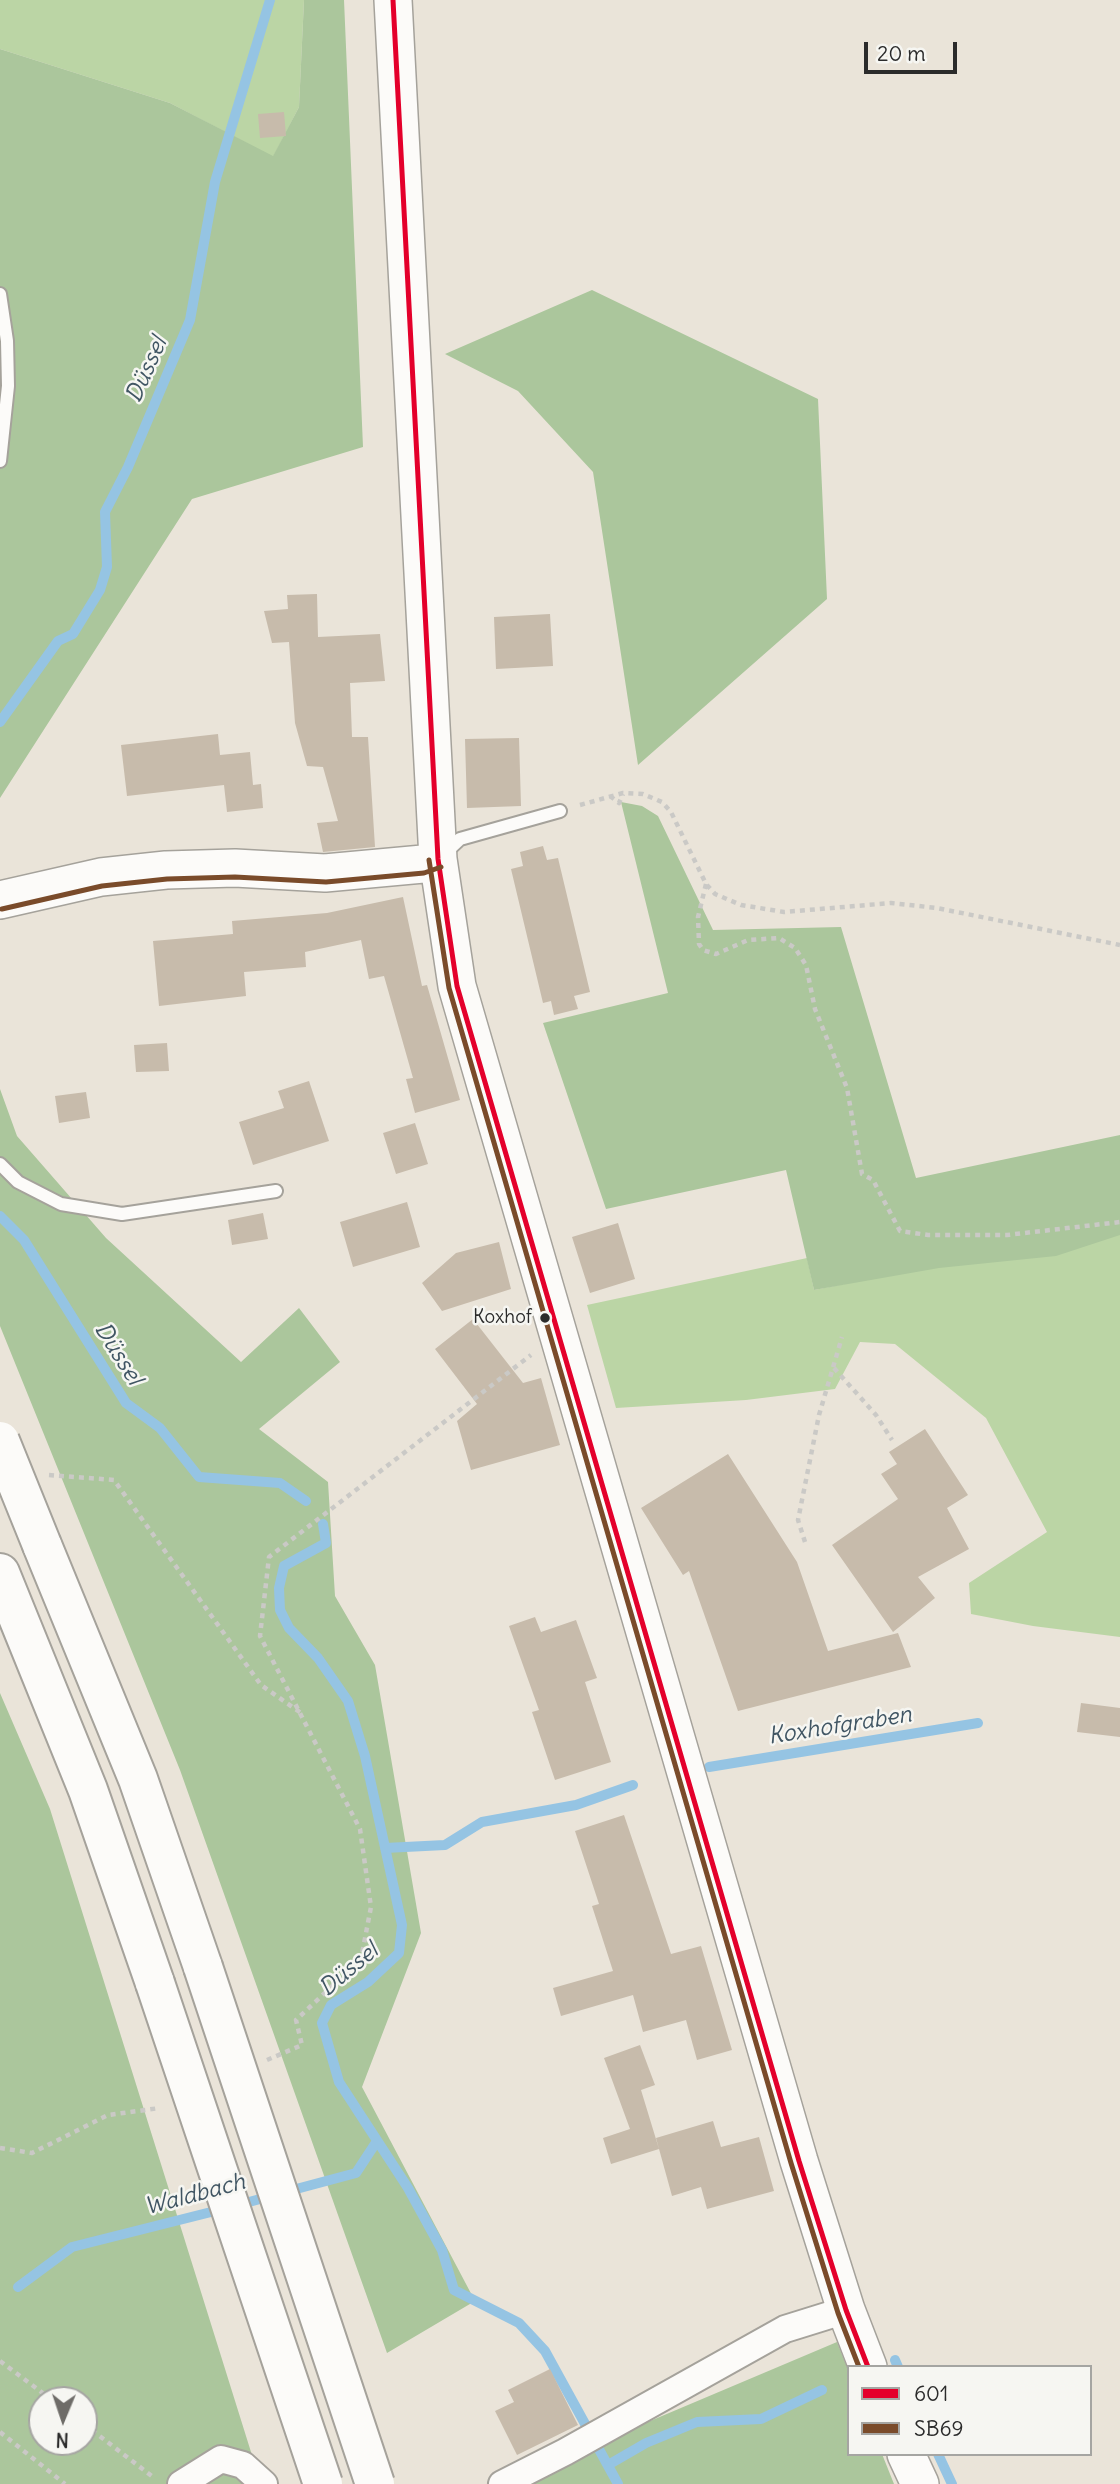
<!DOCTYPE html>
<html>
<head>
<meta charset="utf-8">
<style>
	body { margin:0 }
	#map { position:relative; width:1120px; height:2484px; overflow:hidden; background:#eae4d9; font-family:Delius,sans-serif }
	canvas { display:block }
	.legend { position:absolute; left:847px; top:2365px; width:245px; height:91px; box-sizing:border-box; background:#f6f6f2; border:2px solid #a5a5a2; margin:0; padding:9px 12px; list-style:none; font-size:21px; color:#2b2b2b }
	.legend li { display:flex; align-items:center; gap:14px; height:35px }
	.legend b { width:35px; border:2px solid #a5a5a2 }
	.north { position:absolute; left:28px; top:2386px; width:70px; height:70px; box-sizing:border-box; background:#f6f6f2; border:2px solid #a5a5a2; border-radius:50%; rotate:182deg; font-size:19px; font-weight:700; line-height:28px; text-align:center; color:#2b2b2b }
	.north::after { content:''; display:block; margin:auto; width:24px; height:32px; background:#6e6c68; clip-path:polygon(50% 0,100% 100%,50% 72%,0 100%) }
	.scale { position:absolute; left:864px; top:42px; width:93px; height:32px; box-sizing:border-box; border:4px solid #2b2b2b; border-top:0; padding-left:9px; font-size:21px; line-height:24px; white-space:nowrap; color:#2b2b2b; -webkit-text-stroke:5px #f6f6f2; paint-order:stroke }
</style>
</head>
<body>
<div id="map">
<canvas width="1120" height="2484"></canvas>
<ul class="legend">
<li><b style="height:9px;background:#e4002b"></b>601</li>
<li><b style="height:9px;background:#7a4b2a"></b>SB69</li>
</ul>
<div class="north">N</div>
<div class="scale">20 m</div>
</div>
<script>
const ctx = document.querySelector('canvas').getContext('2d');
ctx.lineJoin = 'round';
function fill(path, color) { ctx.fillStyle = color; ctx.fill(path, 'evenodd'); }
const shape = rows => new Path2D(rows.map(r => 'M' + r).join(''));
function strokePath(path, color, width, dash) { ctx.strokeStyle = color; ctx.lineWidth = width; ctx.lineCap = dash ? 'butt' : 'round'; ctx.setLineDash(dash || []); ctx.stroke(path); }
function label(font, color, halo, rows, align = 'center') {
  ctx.font = font + ' Delius,sans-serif'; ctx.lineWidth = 5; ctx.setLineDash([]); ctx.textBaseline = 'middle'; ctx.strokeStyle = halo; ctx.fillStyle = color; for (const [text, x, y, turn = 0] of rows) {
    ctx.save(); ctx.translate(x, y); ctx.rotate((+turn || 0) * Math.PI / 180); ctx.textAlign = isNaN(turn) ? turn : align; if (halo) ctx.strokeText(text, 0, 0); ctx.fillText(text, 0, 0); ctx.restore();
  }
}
fill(shape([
	[0,0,304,0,299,107,273,157,170,103,0,49],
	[1120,1229,1120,1637,1033,1626,971,1614,969,1583,1047,1532,986,1418,895,1344,860,1342,835,1389,746,1400,616,1408,587,1305,807,1258,814,1290]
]), '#bbd5a5');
fill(shape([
	[304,0,344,0,363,447,192,499,0,798,0,49,170,103,273,156,299,107],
	[592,290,818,399,827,599,638,765,593,472,518,391,445,354],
	[621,802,642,806,658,816,713,930,841,927,916,1178,1120,1135,1120,1235,1056,1256,939,1268,814,1290,786,1170,606,1209,543,1023,668,993],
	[0,1089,17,1136,106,1238,241,1362,299,1308,340,1362,259,1429,328,1482,335,1596,375,1665,421,1933,362,2087,475,2301,387,2353,180,1770,0,1326],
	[0,1693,50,1809,261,2484,0,2484],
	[42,2400,84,2400,84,2442,42,2442],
	[837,2342,849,2372,849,2454,882,2454,894,2484,530,2484,617,2435]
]), '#abc69c');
strokePath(shape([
	[0,722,58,641,73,634,100,590,107,567,105,512,128,467,190,320,215,182,270,0],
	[0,1216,24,1240,126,1403,160,1428,199,1477,280,1483,306,1501],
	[323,1524,326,1543,284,1566,279,1588,280,1610,289,1628,318,1658,348,1701,365,1756,402,1925,399,1953,368,1982,331,2005,322,2023,339,2082,408,2188,442,2250,454,2290,519,2323,545,2351,618,2484],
	[709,1767,978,1723],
	[385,1848,445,1845,482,1822,576,1805,633,1785],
	[285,2192,356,2173,377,2141],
	[238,2205,271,2196],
	[18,2287,72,2247,223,2209],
	[895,2360,898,2367],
	[938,2454,952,2484],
	[608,2465,646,2443,697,2422,761,2419,822,2390]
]), '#95c4e3', 10);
fill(shape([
	[284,112,286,136,260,138,258,114],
	[317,594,318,637,380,634,385,681,350,683,352,737,368,737,375,847,323,852,317,823,338,821,323,767,307,766,295,723,289,642,272,643,264,611,288,609,287,595],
	[550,614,553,666,496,669,494,617],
	[218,734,220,755,250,752,253,785,261,784,263,808,227,812,224,785,127,796,121,745],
	[519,738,521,806,467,808,465,739],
	[543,846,547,860,558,858,590,992,574,996,578,1009,554,1015,551,1001,543,1003,511,869,523,866,520,852],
	[403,897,422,986,427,985,460,1100,415,1113,406,1079,413,1078,384,976,369,979,361,940,305,952,306,967,244,972,246,996,159,1006,153,941,233,934,232,921,327,913],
	[167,1043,169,1071,136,1072,134,1045],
	[309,1081,329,1141,253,1165,239,1122,284,1108,278,1091],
	[86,1092,90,1118,59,1123,55,1096],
	[415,1123,428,1164,396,1174,383,1133],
	[407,1202,420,1247,353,1267,340,1222],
	[263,1213,268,1239,232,1245,228,1220],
	[618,1223,635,1279,590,1293,572,1237],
	[499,1242,511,1289,442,1311,422,1283,456,1253],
	[473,1319,523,1383,541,1378,560,1445,471,1470,457,1421,477,1404,435,1349],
	[925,1429,968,1495,947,1508,969,1549,918,1577,935,1598,893,1632,832,1545,898,1499,881,1474,897,1464,889,1452],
	[728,1454,797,1562,828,1651,898,1633,911,1667,738,1711,689,1571,683,1575,641,1508],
	[535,1617,541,1632,576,1620,597,1678,585,1682,611,1762,555,1780,532,1712,539,1710,509,1626],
	[1081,1703,1120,1708,1120,1737,1077,1732],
	[624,1815,671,1954,701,1946,732,2050,697,2060,686,2020,643,2032,633,1995,561,2016,553,1988,613,1971,592,1906,599,1904,575,1831],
	[640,2045,655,2085,641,2090,659,2149,611,2164,603,2138,630,2129,604,2058],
	[713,2121,721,2147,759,2137,774,2191,707,2209,701,2187,672,2196,656,2138],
	[550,2369,578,2425,517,2455,495,2411,514,2402,508,2390]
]), '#c7bbab');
const lane = shape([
	[0,294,7,341,8,386,0,461],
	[444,854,460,839,560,811],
	[0,1164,18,1182,61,1204,122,1214,276,1191]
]);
const street = shape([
	[181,2484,221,2459,243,2465,264,2484],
	[502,2484,565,2452,785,2329,846,2310]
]);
const secondary = shape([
	[393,0,438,859,457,986,799,2161,846,2310,868,2367],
	[0,900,101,877,166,870,235,868,325,873,423,864,438,859],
	[906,2454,920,2484]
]);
const highway = shape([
	[42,1545,138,1779,203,1967],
	[0,1573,88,1790,155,1983]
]);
strokePath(lane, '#a5a29b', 16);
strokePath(street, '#a5a29b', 30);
strokePath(secondary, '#a5a29b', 40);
strokePath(highway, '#a5a29b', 42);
strokePath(shape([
	[610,796,619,803,623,794],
	[580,805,623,793,643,794,662,802,671,812,706,884,715,894,741,905,784,912,891,903,937,908,1120,945],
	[706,884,698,917,699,944,703,950,716,954,748,940,779,938,795,948,806,965,815,1009,847,1088,862,1174,873,1180,900,1231,928,1235,1007,1235,1120,1222],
	[834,1368,876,1415,892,1440],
	[49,1475,114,1480,261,1685,301,1713],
	[805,1542,798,1520,819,1415,842,1337],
	[267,2060,302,2045,296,2020,361,1959,371,1907,360,1829,260,1636,269,1557,531,1355],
	[0,2148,32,2153,108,2115,160,2108],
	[0,2361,52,2400],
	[84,2424,153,2477],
	[0,2432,65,2484]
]), '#cac9c6', 4.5, [5, 5]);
strokePath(lane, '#fcfbf9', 12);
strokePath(street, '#fcfbf9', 26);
strokePath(secondary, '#fcfbf9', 37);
strokePath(highway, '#fcfbf9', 38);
const highwayBridge = shape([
	[0,1441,42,1545],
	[203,1967,375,2484],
	[155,1983,323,2484]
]);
strokePath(highwayBridge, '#a5a29b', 42, []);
strokePath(highwayBridge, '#fcfbf9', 38);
strokePath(shape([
	[393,0,438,859,457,986,799,2161,846,2310,868,2367]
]), '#e4002b', 5);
strokePath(shape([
	[429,860,449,988,791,2163,838,2313,859,2367],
	[2,909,102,886,167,879,235,877,326,882,424,873,441,867]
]), '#7a4b2a', 5);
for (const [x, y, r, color] of [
	[545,1318,6,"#2b2b2b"]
]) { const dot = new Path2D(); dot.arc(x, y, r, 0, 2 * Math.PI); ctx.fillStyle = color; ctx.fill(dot); strokePath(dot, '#f6f6f2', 2.5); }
label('19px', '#2b2b2b', '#f6f6f2', [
	["Koxhof",532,1318]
], 'right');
label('italic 23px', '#405563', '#f6f6f2', [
	["Düssel",147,370,-66],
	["Düssel",118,1354,58],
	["Koxhofgraben",840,1726,-9],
	["Düssel",349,1970,-40],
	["Waldbach",195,2195,-15]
]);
</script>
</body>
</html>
